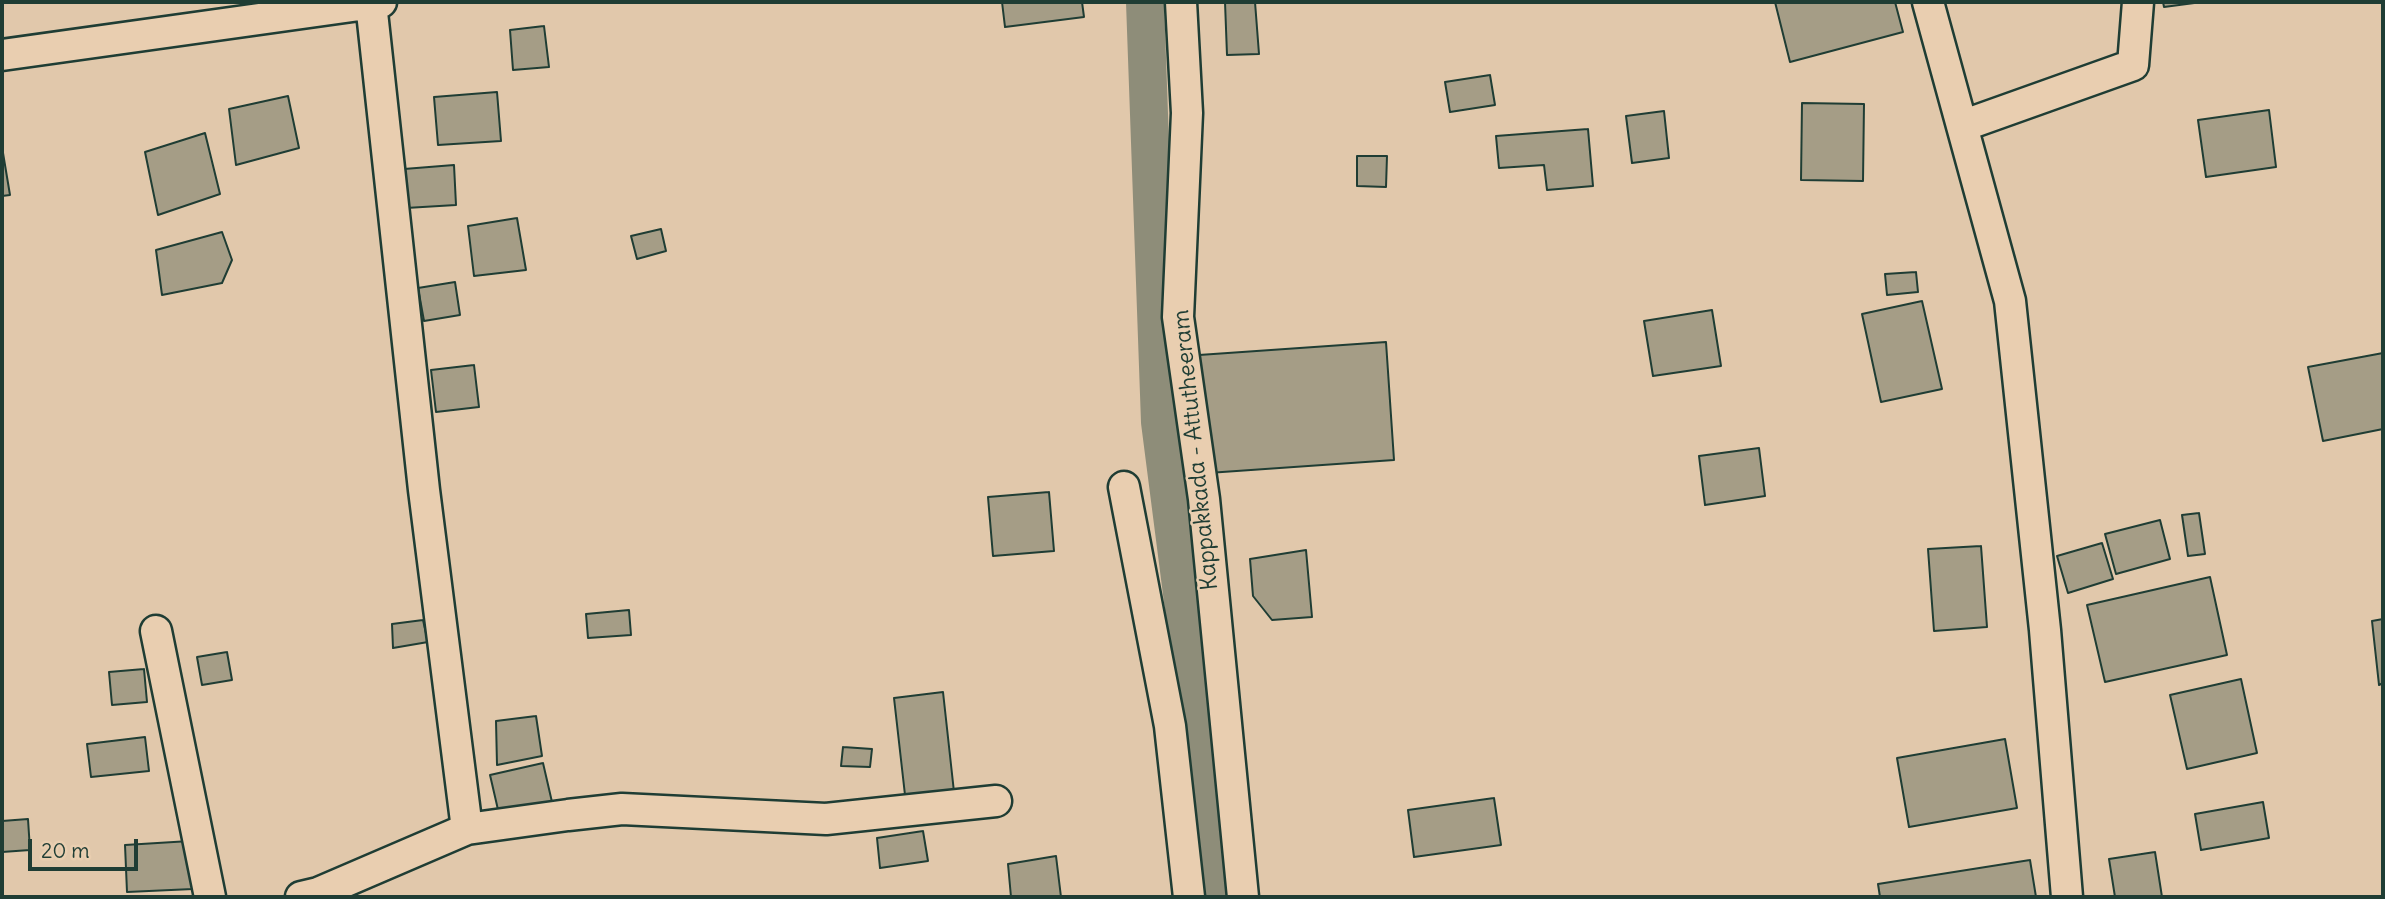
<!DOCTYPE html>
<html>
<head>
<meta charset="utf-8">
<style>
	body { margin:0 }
	#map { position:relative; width:2385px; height:899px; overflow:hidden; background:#e1c8ab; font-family:Delius,sans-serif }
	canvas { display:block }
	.frame { position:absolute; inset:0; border:4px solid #1f3d34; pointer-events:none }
	.scale { position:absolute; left:28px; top:839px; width:110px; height:32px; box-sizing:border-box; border:4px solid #1f3d34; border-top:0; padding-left:9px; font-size:21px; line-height:24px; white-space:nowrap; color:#1f3d34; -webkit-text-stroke:5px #e9ceb0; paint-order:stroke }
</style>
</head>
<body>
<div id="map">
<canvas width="2385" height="899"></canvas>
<div class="frame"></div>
<div class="scale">20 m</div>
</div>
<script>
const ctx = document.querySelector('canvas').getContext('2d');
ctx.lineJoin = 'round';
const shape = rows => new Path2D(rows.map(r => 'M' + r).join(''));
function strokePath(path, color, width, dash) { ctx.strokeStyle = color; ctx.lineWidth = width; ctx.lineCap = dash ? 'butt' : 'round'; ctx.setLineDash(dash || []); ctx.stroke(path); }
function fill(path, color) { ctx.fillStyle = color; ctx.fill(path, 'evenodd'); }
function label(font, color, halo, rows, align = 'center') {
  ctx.font = font + ' Delius,sans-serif'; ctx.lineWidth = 5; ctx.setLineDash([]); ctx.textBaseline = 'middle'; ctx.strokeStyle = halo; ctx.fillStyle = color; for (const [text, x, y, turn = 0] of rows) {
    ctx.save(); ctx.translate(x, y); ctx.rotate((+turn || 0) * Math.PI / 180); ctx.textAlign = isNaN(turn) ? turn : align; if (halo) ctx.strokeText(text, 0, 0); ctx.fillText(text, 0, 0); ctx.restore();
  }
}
strokePath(shape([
	[1145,2,1160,422,1221,897]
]), '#8e8d79', 38);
const building = shape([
	[1002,2,1082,2,1084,17,1005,27,1002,2],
	[1225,2,1255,2,1259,54,1227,55,1225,2],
	[1775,2,1895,2,1903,32,1790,62,1775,2],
	[2163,2,2202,2,2164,7,2163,2],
	[544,26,549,67,513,70,510,30,544,26],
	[1490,75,1495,105,1450,112,1445,82,1490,75],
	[497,92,501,141,438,145,434,97,497,92],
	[288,96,299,148,236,165,229,109,288,96],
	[1802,103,1864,104,1863,181,1801,180,1802,103],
	[2269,110,2276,167,2206,177,2198,120,2269,110],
	[1664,111,1669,158,1632,163,1626,116,1664,111],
	[1588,129,1593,186,1547,190,1544,165,1499,168,1496,136,1588,129],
	[205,133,220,194,158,215,145,152,205,133],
	[2,147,10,195,2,196,2,147],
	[1357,156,1387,156,1386,187,1357,186,1357,156],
	[454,165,456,205,406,208,404,169,454,165],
	[517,218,526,270,474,276,468,226,517,218],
	[661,229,666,251,637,259,631,236,661,229],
	[222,232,232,260,222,283,162,295,156,250,222,232],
	[1916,272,1918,292,1887,295,1885,274,1916,272],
	[455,282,460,315,424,321,418,288,455,282],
	[1922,301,1942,389,1881,402,1862,314,1922,301],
	[1712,310,1721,366,1653,376,1644,321,1712,310],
	[1386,342,1394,460,1208,473,1199,355,1386,342],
	[2383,353,2383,429,2323,441,2308,367,2383,353],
	[474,365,479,407,436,412,431,370,474,365],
	[1759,448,1765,496,1705,505,1699,456,1759,448],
	[1049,492,1054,551,993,556,988,497,1049,492],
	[2199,513,2205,554,2188,556,2182,515,2199,513],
	[2160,520,2170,559,2116,574,2105,534,2160,520],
	[2102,543,2113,579,2068,593,2057,556,2102,543],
	[1981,546,1987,627,1934,631,1928,549,1981,546],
	[1306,550,1312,617,1272,620,1253,596,1250,559,1306,550],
	[2210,577,2227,655,2105,682,2087,605,2210,577],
	[629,610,631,635,588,638,586,614,629,610],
	[2383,619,2383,683,2379,685,2372,621,2383,619],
	[423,620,428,642,393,648,392,624,423,620],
	[227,652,232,680,202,685,197,657,227,652],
	[144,669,147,702,112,705,109,672,144,669],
	[2241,679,2257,753,2187,769,2170,695,2241,679],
	[943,692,954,792,905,795,894,698,943,692],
	[536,716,542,756,497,765,496,721,536,716],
	[145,737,149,771,91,777,87,744,145,737],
	[2005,739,2017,808,1909,827,1897,758,2005,739],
	[843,747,872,749,870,767,841,766,843,747],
	[543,763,552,802,499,814,490,775,543,763],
	[1494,798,1501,845,1414,857,1408,810,1494,798],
	[2263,802,2269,838,2201,850,2195,814,2263,802],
	[28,819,30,850,2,852,2,821,28,819],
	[923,831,928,861,880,868,877,838,923,831],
	[190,841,193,889,127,892,125,845,190,841],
	[2155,852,2162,897,2115,897,2109,859,2155,852],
	[1056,856,1061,897,1011,897,1008,864,1056,856],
	[2030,860,2036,897,1880,897,1878,884,2030,860]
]);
fill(building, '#a59d86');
strokePath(building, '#1f3d34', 2);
const street = shape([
	[1181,2,1187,113,1178,317,1204,499,1243,897],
	[1928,2,2010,301,2045,630,2067,897],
	[371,3,424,490,467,829],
	[2,55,381,2],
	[1962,126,2133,65,2138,2],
	[1124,487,1170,726,1189,897],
	[156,631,210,897],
	[301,897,318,893,467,829,568,815,622,809,826,819,996,801]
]);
strokePath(street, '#1f3d34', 35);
strokePath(street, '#e9ceb0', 30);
label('23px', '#1f3d34', '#e9ceb0', [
	["Kappakkada - Attutheeram",1196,450,-96]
]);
</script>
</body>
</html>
